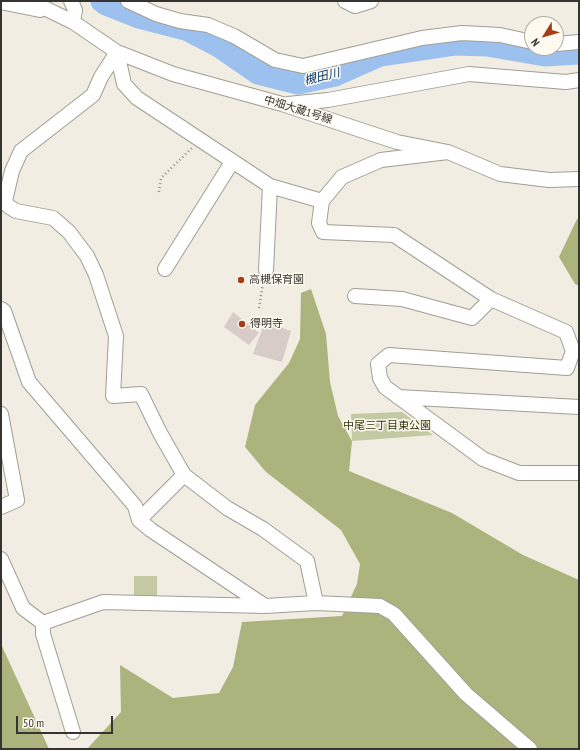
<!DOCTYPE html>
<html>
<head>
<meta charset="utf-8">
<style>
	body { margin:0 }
	#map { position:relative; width:580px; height:750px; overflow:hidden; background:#f1ede2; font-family:"PT Sans Narrow",sans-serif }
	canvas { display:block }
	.frame { position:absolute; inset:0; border:2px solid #363430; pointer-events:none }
	.north { position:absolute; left:524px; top:16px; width:40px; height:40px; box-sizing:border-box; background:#fffaf0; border:1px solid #afaba3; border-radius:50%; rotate:233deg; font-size:11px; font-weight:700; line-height:16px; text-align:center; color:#363430 }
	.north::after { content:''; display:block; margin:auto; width:14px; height:18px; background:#a43e18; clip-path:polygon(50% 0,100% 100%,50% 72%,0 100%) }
	.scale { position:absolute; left:16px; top:716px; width:97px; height:18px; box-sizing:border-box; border:2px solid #363430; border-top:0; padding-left:5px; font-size:12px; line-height:14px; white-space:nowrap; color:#363430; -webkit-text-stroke:3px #fffaf0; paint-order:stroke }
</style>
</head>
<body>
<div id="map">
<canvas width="580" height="750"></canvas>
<div class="frame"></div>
<div class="north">N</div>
<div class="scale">50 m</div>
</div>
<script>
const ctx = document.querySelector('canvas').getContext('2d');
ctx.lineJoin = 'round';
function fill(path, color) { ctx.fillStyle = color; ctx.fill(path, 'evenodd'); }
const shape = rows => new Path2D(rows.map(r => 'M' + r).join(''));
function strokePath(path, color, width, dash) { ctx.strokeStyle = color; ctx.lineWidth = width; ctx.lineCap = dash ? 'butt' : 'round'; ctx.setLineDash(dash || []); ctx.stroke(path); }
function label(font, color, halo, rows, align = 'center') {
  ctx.font = font + ' "PT Sans Narrow","Noto Sans JP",sans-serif'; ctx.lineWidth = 3; ctx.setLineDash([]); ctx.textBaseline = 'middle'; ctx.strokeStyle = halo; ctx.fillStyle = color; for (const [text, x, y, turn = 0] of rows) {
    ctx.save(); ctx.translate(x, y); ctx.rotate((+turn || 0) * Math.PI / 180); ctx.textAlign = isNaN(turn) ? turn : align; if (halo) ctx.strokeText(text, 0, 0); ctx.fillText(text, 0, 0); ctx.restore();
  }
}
fill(shape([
	[402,412,433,435,352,441,351,414],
	[134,576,157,576,157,600,134,598]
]), '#c2c9a3');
fill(shape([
	[577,219,579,219,579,286,575,284,559,257],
	[311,289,326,334,330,382,338,416,352,441,349,471,452,513,523,555,579,580,579,749,87,749,121,712,120,665,173,698,219,693,233,667,242,622,342,616,357,584,360,564,341,530,266,472,245,447,255,405,289,363,300,339,301,293],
	[1,644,49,749,1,749]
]), '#abb47c');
strokePath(shape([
	[102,1,106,4,139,17,186,29,219,46,258,73,298,83,335,75,380,55,454,44,487,45,545,55,579,53]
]), '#9cc1ef', 23);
fill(shape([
	[233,312,259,333,249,345,224,327],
	[265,322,291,331,282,362,253,354]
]), '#d8ccc9');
const minor = shape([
	[30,1,73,22,117,52,173,74,282,104,397,142,448,152,500,174,549,180,579,179],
	[71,1,75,10,73,22],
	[128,1,156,14,180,21,208,25,234,36,275,60,303,66,422,38,462,33,500,35,532,42],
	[345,1,355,6,371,1],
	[1,2,40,10],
	[556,44,579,42],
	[117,52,101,77,93,95,21,151,12,171,5,201,8,206,16,211,53,218,69,232,87,256,96,275,116,336,113,396,141,394,160,433,184,475,227,508,263,529,307,561,316,603],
	[117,52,124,84,137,98,270,186,322,201],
	[288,104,328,100,469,74,566,82,579,80],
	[448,152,381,160,342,177,322,201,319,223,323,232,394,235,491,299,566,332,573,351,567,368,389,355,378,364,380,378,385,387,483,459,519,473,579,473],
	[165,269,232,162],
	[266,270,270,186],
	[355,296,402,299,472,318,491,299],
	[1,309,4,311,29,382,135,506,139,520,151,530,265,606,316,603,380,606,394,614,466,694,530,749],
	[398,397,579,407],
	[1,414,17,500,1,507],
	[139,520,184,475],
	[1,559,23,608,43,623],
	[43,623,103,602,265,606],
	[43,623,43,634,73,732]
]);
strokePath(minor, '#a29e94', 16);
strokePath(shape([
	[159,192,161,178,192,148],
	[259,308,263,283]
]), '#8f8c85', 2.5, [1, 3]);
strokePath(minor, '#fff', 14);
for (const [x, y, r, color] of [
	[241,280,4,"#a43e18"],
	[242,324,4,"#a43e18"]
]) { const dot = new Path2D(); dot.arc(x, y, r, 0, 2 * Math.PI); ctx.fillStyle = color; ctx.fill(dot); strokePath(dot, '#fffaf0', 1.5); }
label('11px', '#363430', '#fffaf0', [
	["中畑大蔵1号線",298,110,17]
]);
label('11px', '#363430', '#fffaf0', [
	["高槻保育園",249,280],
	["得明寺",250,324]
], 'left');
label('11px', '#32360a', '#fffaf0', [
	["中尾三丁目東公園",387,426]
]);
label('italic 12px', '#05396f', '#fffaf0', [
	["槻田川",322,77,-14]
]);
</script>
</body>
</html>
